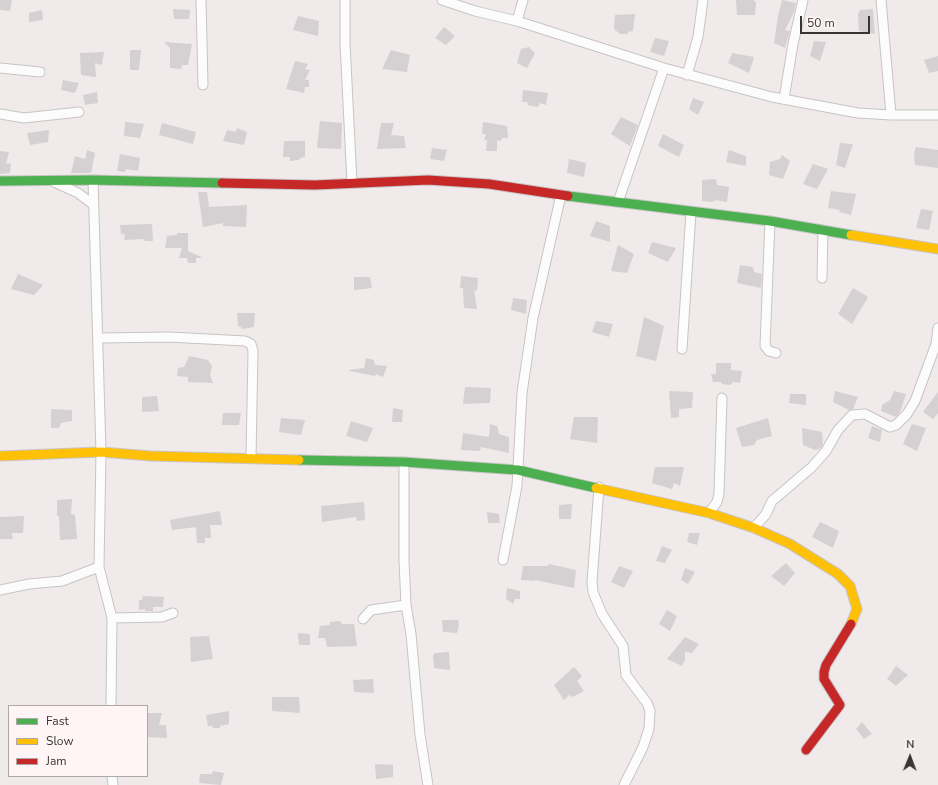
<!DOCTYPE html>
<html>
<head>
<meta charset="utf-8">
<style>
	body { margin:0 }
	#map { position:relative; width:938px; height:785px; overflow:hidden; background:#f0eaeb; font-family:"Nunito Sans",sans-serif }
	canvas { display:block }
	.legend { position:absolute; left:8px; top:705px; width:140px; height:72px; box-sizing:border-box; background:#fff5f6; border:1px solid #afa8a8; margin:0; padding:5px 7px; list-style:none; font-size:12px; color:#383434 }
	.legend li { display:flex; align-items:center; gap:8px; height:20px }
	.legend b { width:20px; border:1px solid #afa8a8 }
	.north { position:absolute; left:890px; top:737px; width:40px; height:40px; -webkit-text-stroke:3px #fff5f6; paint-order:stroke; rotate:1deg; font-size:11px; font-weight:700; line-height:16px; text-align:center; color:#383434 }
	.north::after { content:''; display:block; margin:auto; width:14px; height:18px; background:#383434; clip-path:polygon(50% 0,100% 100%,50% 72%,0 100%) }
	.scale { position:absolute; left:800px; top:16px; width:70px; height:18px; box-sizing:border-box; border:2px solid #383434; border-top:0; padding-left:5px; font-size:12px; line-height:14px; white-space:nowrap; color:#383434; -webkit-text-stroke:3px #fff5f6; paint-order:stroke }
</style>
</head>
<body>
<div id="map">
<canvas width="938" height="785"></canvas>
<ul class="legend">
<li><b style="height:5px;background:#4caf50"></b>Fast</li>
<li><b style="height:5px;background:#ffc107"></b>Slow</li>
<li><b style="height:5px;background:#c62828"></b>Jam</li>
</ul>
<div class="north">N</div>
<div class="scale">50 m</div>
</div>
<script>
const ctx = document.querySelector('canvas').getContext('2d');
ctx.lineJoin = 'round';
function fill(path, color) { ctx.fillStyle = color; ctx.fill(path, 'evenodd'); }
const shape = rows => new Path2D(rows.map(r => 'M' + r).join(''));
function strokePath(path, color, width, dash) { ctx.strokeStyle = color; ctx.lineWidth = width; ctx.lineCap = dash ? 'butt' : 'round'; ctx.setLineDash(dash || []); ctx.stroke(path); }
fill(shape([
	[0,0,12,0,10,11,0,10],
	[736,0,753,0,756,2,755,15,737,15],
	[782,0,796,3,794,12,785,30,790,31,785,48,774,43,778,16],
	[173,9,190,10,189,19,174,19],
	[873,9,875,34,859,31,858,14,860,10],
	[42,10,43,20,29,22,29,13],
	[635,14,633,31,628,32,628,34,620,34,614,29,615,15],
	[298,16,319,21,318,36,293,30],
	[444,27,455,36,446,45,435,38],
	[655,38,669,41,664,56,650,52],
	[814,41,826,42,820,61,810,56],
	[164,42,192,44,188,65,182,65,181,69,170,68,170,48],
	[529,47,535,53,527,68,517,63,521,49],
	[130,50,141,50,139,70,130,70],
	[391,50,410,55,407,72,382,69],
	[104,52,102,65,95,63,96,77,81,75,80,53],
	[732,53,754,57,749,73,728,63],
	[938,56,938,71,929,73,924,60],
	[295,61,308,64,305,69,310,70,305,80,309,80,309,87,305,87,304,93,286,89],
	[63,80,79,83,75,93,61,90],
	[523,90,548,93,546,105,540,103,538,107,528,105,527,102,522,102],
	[97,92,98,103,85,105,83,95],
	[693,98,704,102,698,115,689,109],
	[621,117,638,125,630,146,611,134],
	[320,121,342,123,341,149,317,148],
	[125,122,144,124,140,138,124,136],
	[483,122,507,126,508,138,502,138,501,141,497,140,497,151,486,151,487,140,484,140,486,134,482,134],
	[162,123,196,132,193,144,159,135],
	[381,123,394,123,391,135,404,136,406,148,377,149],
	[237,128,247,132,244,145,223,141,227,130,236,132],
	[49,130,48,142,30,145,27,133],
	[663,134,684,145,679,157,658,146],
	[284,141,305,141,305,157,300,158,299,160,290,161,290,157,283,157],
	[840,143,853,144,845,168,836,165],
	[916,147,938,150,938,168,915,165,914,153],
	[432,148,447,150,444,161,430,159],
	[87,150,95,153,91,173,71,173,75,156,85,159],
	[729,150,746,156,746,166,726,162],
	[0,151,9,152,6,163,11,164,10,173,0,174],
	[120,154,140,158,138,171,126,169,125,172,117,171],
	[782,155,790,161,783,179,769,175,770,162,780,159],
	[569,159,586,163,584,177,567,173],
	[813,164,828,169,817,189,803,184],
	[716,179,717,185,729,187,727,202,716,200,712,202,702,201,702,180],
	[831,191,856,194,851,215,839,212,840,210,828,208],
	[198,192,207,192,209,207,247,205,246,227,223,226,223,223,203,227],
	[921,209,933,211,929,230,916,228],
	[596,221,610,226,610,242,590,236],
	[152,224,153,241,145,241,144,239,124,240,125,234,121,234,120,225],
	[177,233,188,233,188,251,203,258,196,258,196,263,188,263,187,258,179,258,182,248,165,248,167,236,177,235],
	[652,242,676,248,668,262,648,253],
	[618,245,634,254,627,273,611,271],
	[740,265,753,267,754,272,762,274,761,288,737,283],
	[18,274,43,285,34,295,11,289],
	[461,276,478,278,477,291,474,290,477,309,464,308,463,288,460,288],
	[354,277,370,277,372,288,354,290],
	[853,288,868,297,852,324,838,314],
	[513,298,527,300,526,314,511,310],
	[237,313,255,313,254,327,242,329,241,327,238,326],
	[644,317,664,326,656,361,636,356],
	[596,321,613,324,609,337,592,332],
	[189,356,208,360,212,366,210,375,213,383,188,382,188,377,177,376,178,368,184,367],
	[366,358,374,360,375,365,387,366,383,377,376,374,375,376,349,371,349,370,364,368],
	[716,363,731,363,731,370,742,371,740,383,733,382,730,385,722,384,721,382,713,382,711,374,716,374],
	[465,387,491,388,490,403,463,404],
	[669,391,693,392,692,408,679,409,679,417,671,418],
	[835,391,858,397,853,409,849,410,833,402],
	[894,391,906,394,900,412,896,417,881,411,882,405,890,400],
	[938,392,938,413,933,419,923,412],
	[790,394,806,394,806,405,789,403],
	[157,396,159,411,142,412,142,397],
	[393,408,403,410,402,422,392,422],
	[51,409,72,410,72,421,61,423,59,428,51,428],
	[223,413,241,413,239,425,222,425],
	[574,417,598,417,597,443,570,439],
	[281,418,305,420,301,435,279,432],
	[768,418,772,436,757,440,754,445,742,447,736,428],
	[351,421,373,428,367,442,346,436],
	[490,424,497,426,499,434,509,437,509,453,481,447,480,451,461,450,463,433,489,437],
	[912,424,926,428,917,451,903,444],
	[872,426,882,430,880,442,868,438],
	[802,428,822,432,823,445,820,449,815,450,803,445],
	[655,467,684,467,680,486,674,483,672,489,652,483],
	[72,499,71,514,75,515,77,539,60,540,59,516,57,516,57,500],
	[364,502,365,520,357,521,356,517,322,522,321,506],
	[572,504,571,519,559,519,559,505],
	[220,511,222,525,210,525,211,538,205,538,205,543,197,543,196,527,172,530,170,520],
	[487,512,499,514,500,523,488,523],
	[24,516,23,533,12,533,13,539,0,539,0,517],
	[820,522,839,531,833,548,812,537],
	[689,533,700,533,697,545,687,542],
	[662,546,672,550,665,563,656,561],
	[786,563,795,573,784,586,771,576],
	[549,564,576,570,574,588,535,580,535,581,521,580,523,566,548,566],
	[619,566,633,571,624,588,611,582],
	[685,568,695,572,688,584,681,580],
	[507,588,520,591,520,599,515,599,513,604,506,599],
	[143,596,164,597,163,607,153,607,153,611,145,611,145,609,139,610,139,600,142,600],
	[667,610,677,616,670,631,659,624],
	[442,620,458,620,459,626,457,633,443,632],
	[340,621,342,624,354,624,357,646,327,647,325,638,318,638,320,626,330,625,330,622],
	[298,633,310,634,310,645,299,645],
	[209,636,213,659,191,662,190,637],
	[685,637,699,644,692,653,685,652,685,660,682,666,667,659],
	[449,652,450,670,434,668,433,656,435,653],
	[896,666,908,675,896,686,887,679],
	[574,667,582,676,577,681,584,691,573,697,569,695,564,700,554,685],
	[373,679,374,693,354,692,353,680],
	[272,697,299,697,300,713,272,711],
	[229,711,229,724,220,726,220,728,213,728,212,726,208,726,206,715],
	[148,713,162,713,159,725,166,725,167,738,147,737],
	[862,722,872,734,864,739,856,729],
	[375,764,393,765,393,777,376,779],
	[213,771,224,773,221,785,199,783,200,774,212,774]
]), '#d5d0d1');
const street = shape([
	[201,0,203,85],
	[345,0,345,43,352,183],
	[442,0,475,11,517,21,664,68,772,97,858,113,891,115,938,115],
	[881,0,891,115],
	[517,21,523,0],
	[0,68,40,72],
	[687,75,698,37,703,0],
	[784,99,793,44,803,0],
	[0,114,24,118,79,112],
	[93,180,101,452,99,567,112,618,111,706],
	[54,182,78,193,94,205],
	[618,202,664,68],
	[770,221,765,346,769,351,776,353],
	[822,278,823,230],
	[99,338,169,337,245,341,251,344,253,351,251,458],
	[682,349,691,212],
	[404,462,404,561,406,605,411,634,420,735,428,785],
	[599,487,592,582,593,592,602,614,623,646,626,675,647,703,650,711,649,729,643,747,624,785],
	[709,513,717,502,719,494,722,398],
	[754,528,766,514,772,501,812,467,826,451,838,430,852,415,865,414,890,427,896,425,907,414,915,401,936,344,938,328],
	[503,560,517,486,522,393,533,318,561,195],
	[0,590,29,584,62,581,99,567],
	[112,618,162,617,173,613],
	[363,619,371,610,406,605],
	[112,776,113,785]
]);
const fast = shape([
	[0,181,93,180,222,183],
	[568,196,770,221,851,235],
	[299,460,404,462,518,470,596,488]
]);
const slow = shape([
	[851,235,938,249],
	[0,456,101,452,151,456,299,460],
	[596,488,709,513,754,528,790,544,838,574,850,586,857,609,851,624]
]);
const jam = shape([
	[222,183,315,185,428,180,489,184,568,196],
	[806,750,840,705,824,679,824,672,826,665,851,624]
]);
strokePath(street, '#c8c4c4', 11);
strokePath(fast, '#c8c4c4', 11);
strokePath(slow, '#c8c4c4', 11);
strokePath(jam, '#c8c4c4', 11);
strokePath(street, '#fdfcfc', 9);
strokePath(fast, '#4caf50', 9);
strokePath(slow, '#ffc107', 9);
strokePath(jam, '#c62828', 9);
</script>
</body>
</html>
